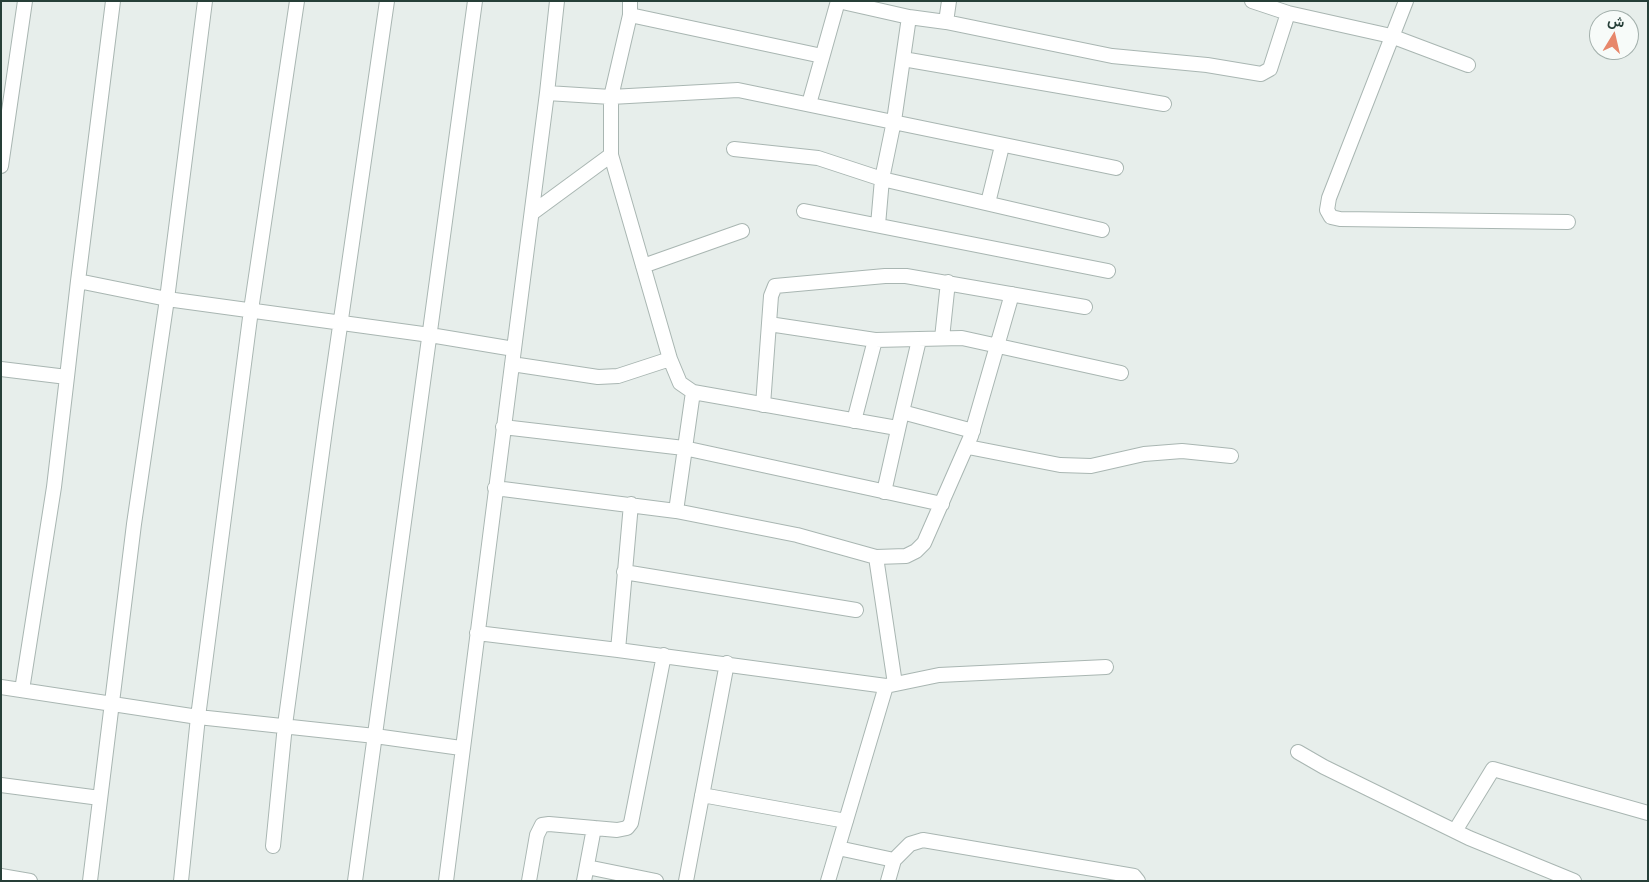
<!DOCTYPE html>
<html>
<head>
<meta charset="utf-8">
<style>
	body { margin:0 }
	#map { position:relative; width:1649px; height:882px; overflow:hidden; background:#e7eeeb; font-family:"Work Sans",Vazirmatn,sans-serif }
	canvas { display:block }
	.frame { position:absolute; inset:0; border:2px solid #263f38; pointer-events:none }
	.north { position:absolute; left:1589px; top:10px; width:50px; height:50px; box-sizing:border-box; background:#f7fbf9; border:1px solid #a3b0ac; border-radius:50%; rotate:9deg; font-size:14px; font-weight:700; line-height:20px; text-align:center; color:#263f38 }
	.north::after { content:''; display:block; margin:auto; width:18px; height:22px; background:#e7876b; clip-path:polygon(50% 0,100% 100%,50% 72%,0 100%) }
</style>
</head>
<body>
<div id="map">
<canvas width="1649" height="882"></canvas>
<div class="frame"></div>
<div class="north">ش</div>
</div>
<script>
const ctx = document.querySelector('canvas').getContext('2d');
ctx.lineJoin = 'round';
const shape = rows => new Path2D(rows.map(r => 'M' + r).join(''));
function strokePath(path, color, width, dash) { ctx.strokeStyle = color; ctx.lineWidth = width; ctx.lineCap = dash ? 'butt' : 'round'; ctx.setLineDash(dash || []); ctx.stroke(path); }
const minor = shape([
	[630,1,630,15,611,97,611,155,670,359,680,383,693,392,897,428],
	[838,1,909,17,946,22,1112,56,1207,65,1261,74,1270,69,1288,13],
	[1252,1,1288,13,1391,36,1468,65],
	[1406,1,1329,198,1327,210,1331,217,1340,219,1568,222],
	[630,15,822,56],
	[946,22,949,1],
	[903,59,1164,104],
	[547,93,611,97,738,90,1116,168],
	[809,104,838,1],
	[734,149,818,158,882,179,1102,230],
	[1,166,25,1],
	[988,203,1002,146],
	[804,211,1108,271],
	[532,213,611,155],
	[878,225,882,179,894,121,909,17],
	[643,266,742,231],
	[78,281,113,1],
	[769,324,875,340,962,338,1121,373],
	[942,338,948,282],
	[514,349,547,93,557,1],
	[512,364,598,377,618,376,670,359],
	[1,369,67,377,78,281,167,299,430,335,514,349,446,881],
	[763,405,771,296,775,286,885,276,906,276,1085,307],
	[902,412,919,340],
	[854,421,875,340],
	[503,427,684,448,942,504],
	[968,447,1060,465,1091,466,1144,454,1182,451,1231,456],
	[495,488,676,511,797,535,876,557,895,684],
	[884,492,902,412,973,431],
	[676,511,693,392],
	[876,557,906,556,916,551,924,543,971,436,1012,294],
	[624,572,856,610],
	[477,633,618,650,631,504],
	[618,650,886,686,939,675,1106,667],
	[1,687,198,717,375,736,461,748],
	[22,690,54,487,67,377],
	[1298,752,1324,767,1469,838,1574,881],
	[1,785,100,798],
	[702,795,846,821],
	[1455,831,1493,769,1648,813],
	[273,846,285,725,326,423,387,1],
	[838,848,894,860,888,881],
	[894,860,910,844,923,840,1134,876,1138,881],
	[587,867,656,881],
	[1,876,30,881],
	[90,881,134,524,167,299,205,1],
	[181,881,198,717,251,310,297,1],
	[355,881,475,1],
	[529,881,537,835,542,825,549,824,617,830,627,828,631,823,664,655],
	[584,881,594,828],
	[686,881,727,663],
	[828,881,886,686]
]);
strokePath(minor, '#a9b6b2', 16);
strokePath(minor, '#fff', 14);
</script>
</body>
</html>
